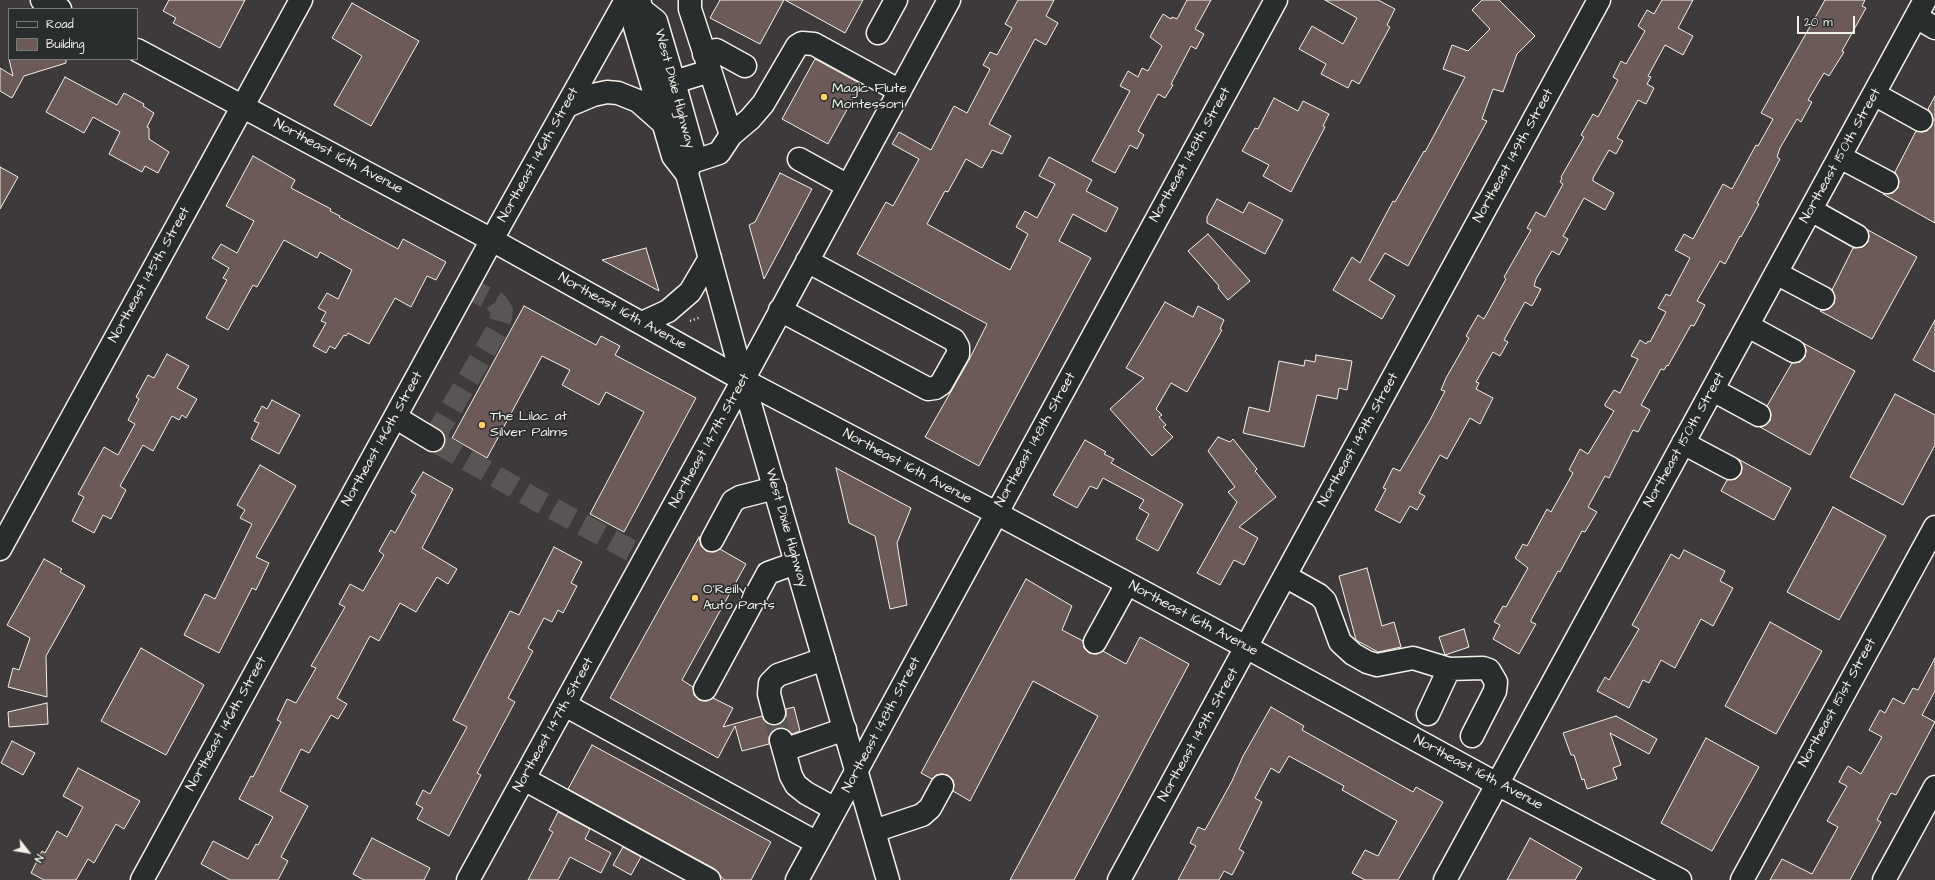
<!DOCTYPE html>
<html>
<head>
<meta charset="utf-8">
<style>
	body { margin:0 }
	#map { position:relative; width:1935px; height:880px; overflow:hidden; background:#3e3a3b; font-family:"Architects Daughter",sans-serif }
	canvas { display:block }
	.legend { position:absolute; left:8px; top:8px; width:130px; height:52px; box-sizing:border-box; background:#2a2d2e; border:1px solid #7b7b78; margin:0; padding:5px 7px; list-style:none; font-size:12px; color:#f4f1e8 }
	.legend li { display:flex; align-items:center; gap:8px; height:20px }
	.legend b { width:20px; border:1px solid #7b7b78 }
	.north { position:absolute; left:8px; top:832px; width:40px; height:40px; -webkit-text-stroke:3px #2a2d2e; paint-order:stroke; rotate:121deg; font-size:11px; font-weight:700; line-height:16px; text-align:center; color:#f4f1e8 }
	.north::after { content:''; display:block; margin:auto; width:14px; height:18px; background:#f4f1e8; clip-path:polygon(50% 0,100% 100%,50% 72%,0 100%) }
	.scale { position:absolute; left:1797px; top:16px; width:58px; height:18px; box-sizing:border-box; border:2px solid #f4f1e8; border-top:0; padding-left:5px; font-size:12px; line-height:14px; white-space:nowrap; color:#f4f1e8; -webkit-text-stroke:3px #2a2d2e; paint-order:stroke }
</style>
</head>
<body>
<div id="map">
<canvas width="1935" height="880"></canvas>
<ul class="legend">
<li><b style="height:5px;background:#2a2d2e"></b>Road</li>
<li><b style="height:11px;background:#6c5a58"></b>Building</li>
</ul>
<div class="north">N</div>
<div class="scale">20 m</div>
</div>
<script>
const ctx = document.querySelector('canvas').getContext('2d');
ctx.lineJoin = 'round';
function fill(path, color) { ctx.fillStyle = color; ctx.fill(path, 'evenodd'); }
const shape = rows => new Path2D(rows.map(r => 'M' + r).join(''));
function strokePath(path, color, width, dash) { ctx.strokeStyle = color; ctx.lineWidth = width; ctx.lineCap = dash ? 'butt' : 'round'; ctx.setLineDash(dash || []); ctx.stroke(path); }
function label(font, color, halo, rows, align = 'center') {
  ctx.font = font + ' "Architects Daughter",sans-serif'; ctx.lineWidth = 3.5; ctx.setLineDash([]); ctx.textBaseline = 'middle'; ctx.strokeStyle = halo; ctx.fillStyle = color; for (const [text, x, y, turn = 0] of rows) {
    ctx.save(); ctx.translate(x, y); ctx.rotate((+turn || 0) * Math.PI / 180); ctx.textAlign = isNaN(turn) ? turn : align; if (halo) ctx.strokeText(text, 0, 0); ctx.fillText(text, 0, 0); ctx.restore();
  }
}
const building = shape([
	[169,0,245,0,220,48,173,23,176,18,163,11,169,0],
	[720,0,784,0,760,44,710,18,720,0],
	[785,0,863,0,845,33,785,0],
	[1018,0,1054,0,1046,16,1058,23,1046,45,1035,39,989,124,1011,136,1002,154,992,150,982,168,966,159,948,192,945,191,927,224,1010,270,1028,234,1016,227,1025,211,1037,218,1055,184,1039,176,1049,157,1092,180,1086,191,1118,208,1106,232,1073,214,1059,241,1091,258,979,466,925,437,969,360,987,324,857,254,886,202,893,206,919,159,892,144,899,132,931,150,954,106,967,113,990,69,983,65,990,52,997,55,1012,28,1005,24,1018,0],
	[1187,0,1211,0,1195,29,1204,34,1196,49,1191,46,1171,84,1173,85,1165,98,1158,94,1138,131,1144,135,1137,149,1130,145,1115,173,1092,161,1130,91,1120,86,1128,71,1138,77,1142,68,1148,71,1162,46,1150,37,1156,26,1163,14,1171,19,1172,17,1177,19,1187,0],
	[1325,0,1378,0,1395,9,1387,25,1390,27,1359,84,1352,80,1348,88,1321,74,1326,64,1299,49,1312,26,1343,44,1357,18,1325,0],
	[1482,0,1499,0,1535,36,1517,54,1503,92,1493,89,1482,119,1487,121,1408,266,1385,253,1369,280,1395,296,1382,319,1333,290,1352,257,1360,263,1393,201,1395,202,1424,151,1425,152,1465,77,1443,69,1452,45,1468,51,1490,29,1472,10,1482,0],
	[1662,0,1693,0,1678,28,1693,36,1683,55,1665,45,1648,76,1651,77,1647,84,1654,88,1646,104,1638,100,1617,138,1623,141,1616,154,1609,150,1593,178,1593,181,1614,193,1605,210,1584,198,1563,236,1568,239,1559,255,1552,251,1536,279,1534,286,1541,289,1532,306,1525,302,1504,340,1508,342,1500,356,1493,352,1476,382,1479,383,1476,389,1493,398,1480,424,1470,418,1447,459,1440,455,1419,493,1425,496,1417,510,1410,506,1400,523,1375,510,1386,489,1383,488,1393,468,1400,471,1430,420,1445,391,1441,390,1446,378,1469,338,1466,336,1478,315,1484,319,1506,279,1504,277,1531,230,1527,228,1536,212,1545,217,1563,184,1560,182,1562,178,1561,177,1584,137,1581,135,1593,114,1598,117,1618,80,1613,77,1621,61,1626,64,1645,31,1638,26,1647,10,1654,14,1662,0],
	[1825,0,1865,0,1862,6,1866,8,1842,51,1844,52,1829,76,1824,73,1808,100,1812,102,1801,122,1797,119,1780,148,1777,157,1780,159,1757,203,1759,204,1741,237,1740,236,1725,264,1720,261,1697,301,1705,305,1694,326,1691,325,1668,366,1667,365,1664,370,1661,369,1641,405,1650,410,1638,432,1633,430,1609,478,1605,476,1588,507,1597,512,1585,532,1582,531,1560,572,1558,571,1531,620,1531,622,1536,624,1519,654,1493,639,1500,625,1494,622,1503,606,1506,607,1528,568,1515,558,1523,544,1527,546,1547,509,1551,512,1573,473,1569,470,1580,449,1588,454,1614,411,1605,406,1605,404,1614,390,1620,393,1638,359,1631,356,1640,340,1646,344,1648,341,1650,342,1666,312,1658,308,1666,294,1670,296,1690,258,1675,250,1684,234,1693,239,1723,184,1732,189,1756,145,1758,146,1773,119,1761,113,1825,0],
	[352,3,419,41,371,126,334,105,362,56,332,38,352,3],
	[9,59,66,59,66,63,24,76,12,98,0,91,0,68,13,76,9,59],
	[815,59,861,84,828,144,782,119,815,59],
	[65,77,117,105,124,93,144,104,143,106,154,113,147,127,149,128,149,139,169,152,158,173,145,166,142,172,109,154,120,132,93,117,84,133,46,112,65,77],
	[1935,96,1935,223,1883,194,1893,193,1898,188,1899,181,1895,172,1916,131,1922,132,1927,131,1932,126,1933,119,1932,114,1928,109,1935,96],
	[1274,98,1298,111,1303,101,1329,114,1323,126,1325,127,1291,192,1263,176,1269,165,1242,151,1255,128,1258,129,1274,98],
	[253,156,295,180,291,188,331,209,330,211,340,216,339,217,398,249,403,239,446,262,436,280,427,276,411,307,395,298,369,344,348,333,346,336,344,335,335,349,330,346,326,353,313,346,326,323,321,321,326,312,318,308,327,293,338,299,352,270,320,252,317,258,284,240,257,287,253,285,228,330,206,318,227,280,223,278,229,268,212,258,221,244,237,253,254,221,226,206,253,156],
	[0,167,18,177,0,209,0,167],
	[780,173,812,189,764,279,749,225,755,222,780,173],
	[1217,199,1243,213,1249,202,1283,220,1265,254,1207,223,1207,217,1217,199],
	[1868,230,1917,257,1872,339,1820,311,1829,309,1834,304,1835,297,1832,290,1853,248,1863,247,1868,242,1869,236,1868,230],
	[1208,234,1250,281,1228,300,1218,288,1219,286,1188,251,1208,234],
	[646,248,659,291,602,260,646,248],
	[1165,302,1193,317,1198,306,1224,320,1220,329,1222,330,1187,392,1171,383,1156,409,1162,415,1159,417,1166,425,1163,427,1173,437,1152,456,1110,409,1144,378,1126,368,1165,302],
	[524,306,596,345,601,336,620,346,615,355,696,398,624,532,590,514,644,412,606,392,599,405,562,385,570,370,542,356,487,458,452,438,524,306],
	[1935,320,1935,372,1913,360,1935,320],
	[1803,343,1855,371,1810,455,1760,427,1766,425,1770,421,1771,414,1767,406,1792,363,1800,362,1805,357,1806,350,1803,343],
	[167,354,189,366,177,388,197,399,186,418,182,415,179,420,172,416,153,451,143,445,120,486,126,490,111,519,103,515,94,533,72,521,84,497,78,494,104,447,118,455,135,424,128,420,139,399,136,397,148,375,154,378,167,354],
	[1316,355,1352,361,1347,390,1339,388,1337,399,1317,395,1304,447,1243,433,1249,407,1269,412,1279,361,1304,366,1305,360,1315,362,1316,355],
	[1895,394,1935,415,1935,445,1903,505,1850,477,1895,394],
	[272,400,300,415,279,454,251,439,259,423,254,421,262,406,267,409,272,400],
	[1218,437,1230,442,1233,439,1257,469,1255,471,1276,497,1239,527,1258,538,1244,565,1234,560,1220,585,1197,573,1237,502,1228,492,1235,487,1208,451,1218,437],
	[1085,440,1106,452,1104,454,1114,459,1111,463,1183,504,1158,551,1136,539,1149,514,1139,508,1144,500,1103,478,1097,489,1090,486,1077,508,1053,495,1085,440],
	[1738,459,1791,488,1774,520,1721,491,1727,480,1736,479,1741,474,1742,467,1738,459],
	[260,465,296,486,256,557,269,563,256,590,252,588,219,653,184,635,205,594,215,599,252,524,240,518,245,510,237,505,260,465],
	[836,468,911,508,897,543,907,605,890,609,875,536,849,523,836,468],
	[423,472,453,489,422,548,457,569,448,584,437,577,416,612,400,603,379,641,370,636,337,698,347,704,338,719,331,715,309,753,301,749,280,791,308,806,281,857,288,861,278,880,230,880,201,864,213,841,248,859,256,844,258,845,273,817,239,799,251,776,253,777,281,722,277,720,287,699,296,703,316,668,311,666,345,607,339,604,350,584,363,591,384,555,379,551,391,530,395,533,416,495,411,492,423,472],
	[1833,507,1886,536,1839,620,1787,592,1833,507],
	[699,537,701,546,706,551,713,552,720,549,746,564,682,680,693,687,694,695,699,700,706,701,713,698,733,708,723,727,762,716,765,721,770,725,778,725,782,722,786,717,786,709,794,707,800,731,792,734,784,728,777,728,772,731,769,737,769,744,742,751,735,726,718,758,610,698,699,537],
	[554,547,582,562,571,583,577,586,563,613,558,610,552,622,544,618,528,648,533,651,508,698,515,702,477,773,481,775,449,836,417,819,423,808,416,804,423,790,430,794,467,727,453,720,510,611,519,615,554,547],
	[1684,550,1725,571,1720,581,1733,588,1713,626,1701,619,1675,668,1661,660,1649,683,1643,680,1629,708,1597,691,1605,677,1609,680,1639,629,1632,625,1671,554,1679,559,1684,550],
	[44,559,62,569,60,572,85,586,46,656,47,697,8,687,13,668,19,670,30,638,7,625,44,559],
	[1367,568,1382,626,1394,622,1401,647,1378,652,1356,640,1339,576,1367,568],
	[1026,579,1072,606,1062,630,1083,641,1084,648,1089,653,1096,654,1103,651,1126,664,1140,637,1189,664,1074,880,1010,880,1098,716,1033,681,970,801,953,791,954,785,953,780,948,775,941,774,936,775,932,779,921,773,1026,579],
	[1770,622,1822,651,1776,734,1725,706,1770,622],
	[1464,629,1469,647,1445,655,1439,637,1464,629],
	[141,648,204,685,166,755,101,721,141,648],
	[1935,658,1935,691,1922,715,1935,722,1896,795,1891,793,1877,820,1881,822,1850,880,1770,880,1782,859,1812,874,1838,827,1827,821,1847,786,1839,782,1843,774,1848,766,1861,774,1882,737,1869,730,1880,710,1885,713,1893,698,1904,704,1913,688,1918,690,1935,658],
	[47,703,48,724,9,727,8,712,47,703],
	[1271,707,1304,726,1302,730,1413,792,1416,787,1443,802,1398,880,1365,880,1352,873,1365,850,1378,856,1397,821,1342,790,1344,786,1289,756,1279,773,1271,768,1255,798,1262,802,1239,849,1244,852,1232,875,1224,871,1219,880,1178,880,1196,846,1190,843,1198,827,1205,830,1232,781,1243,756,1271,707],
	[1616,716,1657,739,1649,754,1610,733,1621,765,1613,768,1617,779,1587,789,1584,779,1582,780,1574,755,1571,755,1563,733,1616,716],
	[1706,738,1759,767,1712,851,1661,823,1706,738],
	[12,741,35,753,23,775,1,763,12,741],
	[592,745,771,842,751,880,724,880,715,869,568,789,592,745],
	[78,768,140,801,124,829,116,824,94,863,88,859,76,880,44,880,31,873,42,851,45,853,57,831,67,837,83,807,63,796,78,768],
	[558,812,590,829,585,839,611,853,601,873,570,857,558,880,528,880,553,832,549,830,558,812],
	[372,838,430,868,424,880,364,880,353,874,372,838],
	[1530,838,1582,868,1575,880,1507,880,1530,838],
	[623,847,641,857,631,875,613,865,623,847]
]);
fill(building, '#6c5a58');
strokePath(building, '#f4f1e8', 1);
strokePath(shape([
	[466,287,496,302,502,311,501,316,497,330,433,440,533,498,645,558],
	[774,713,781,740]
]), '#595555', 22, [22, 11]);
const minor = shape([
	[42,0,60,9],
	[1916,17,1935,28],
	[878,33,896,0],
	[137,50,492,240,743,380,996,513,1246,647,1497,784,1680,880],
	[704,54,716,50,745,66],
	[674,82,710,71],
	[1874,94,1921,120],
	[731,135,750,119,763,104,797,46,802,43,814,44,900,91],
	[1840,157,1887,182],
	[799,159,848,186],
	[689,163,719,153,731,135,690,9,690,0],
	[1811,210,1857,236],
	[1776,273,1823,298],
	[780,310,928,389,935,388,941,384,958,354,958,347,954,340,807,261],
	[1748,326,1794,351],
	[1713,390,1759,415],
	[395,417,433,440],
	[1683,443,1730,468],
	[712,540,733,501,740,497,775,488],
	[0,549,301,0],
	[1285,576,1319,595,1325,601,1340,642,1353,654,1367,662,1377,665,1413,658,1449,669,1483,668,1489,670,1496,682,1495,691,1472,736],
	[1095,642,1127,584],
	[705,689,768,573,796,563],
	[565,705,817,843],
	[774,713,769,694,770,683,778,675,824,659],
	[1428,714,1449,669],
	[781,740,791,776,796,785,806,793,835,809],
	[784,750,845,729],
	[524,779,709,880],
	[874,831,922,815,930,808,942,786],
	[142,880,500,225,626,0],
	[468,880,743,380,949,0],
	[797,880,1276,0],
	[1119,880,1599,0],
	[1445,880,1925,0],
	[1742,880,1935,527],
	[1884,880,1935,787]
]);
const major = shape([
	[639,0,642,10,656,21,674,82,693,150,687,174],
	[642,10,635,27,673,156,687,174,743,380,888,880],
	[567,106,593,95,607,92,618,93,638,101,664,124],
	[642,323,668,311,690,292,710,258]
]);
strokePath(minor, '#f4f1e8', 25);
strokePath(major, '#f4f1e8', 25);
strokePath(shape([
	[690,321,701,317]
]), '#f4f1e8', 2.5, [1, 3]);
strokePath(minor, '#2a2d2e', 22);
strokePath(major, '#2a2d2e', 22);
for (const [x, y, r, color] of [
	[824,97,4,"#ffd166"],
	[482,425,4,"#ffd166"],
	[695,598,4,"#ffd166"]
]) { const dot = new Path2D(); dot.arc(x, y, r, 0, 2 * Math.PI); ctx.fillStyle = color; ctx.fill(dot); strokePath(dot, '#2a2d2e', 1.5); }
label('14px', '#f4f1e8', '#2a2d2e', [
	["West Dixie Highway",674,89,75],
	["Northeast 146th Street",539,155,-61],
	["Northeast 148th Street",1191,155,-61],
	["Northeast 149th Street",1514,156,-61],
	["Northeast 150th Street",1841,156,-61],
	["Northeast 16th Avenue",338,157,28],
	["Northeast 145th Street",150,275,-61],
	["Northeast 16th Avenue",622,312,29],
	["Northeast 146th Street",383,439,-61],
	["Northeast 148th Street",1036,440,-61],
	["Northeast 149th Street",1359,440,-61],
	["Northeast 150th Street",1685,440,-61],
	["Northeast 147th Street",710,441,-61],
	["Northeast 16th Avenue",907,467,28],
	["West Dixie Highway",786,528,74],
	["Northeast 16th Avenue",1193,619,28],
	["Northeast 151st Street",1838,703,-61],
	["Northeast 146th Street",227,724,-61],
	["Northeast 147th Street",554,725,-61],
	["Northeast 148th Street",882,725,-62],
	["Northeast 149th Street",1199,735,-61],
	["Northeast 16th Avenue",1478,773,28]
]);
label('14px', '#f4f1e8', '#2a2d2e', [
	["Magic Flute",832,89],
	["Montessori",832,105],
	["The Lilac at",490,417],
	["Silver Palms",490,433],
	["O'Reilly",703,590],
	["Auto Parts",703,606]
], 'left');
</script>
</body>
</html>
